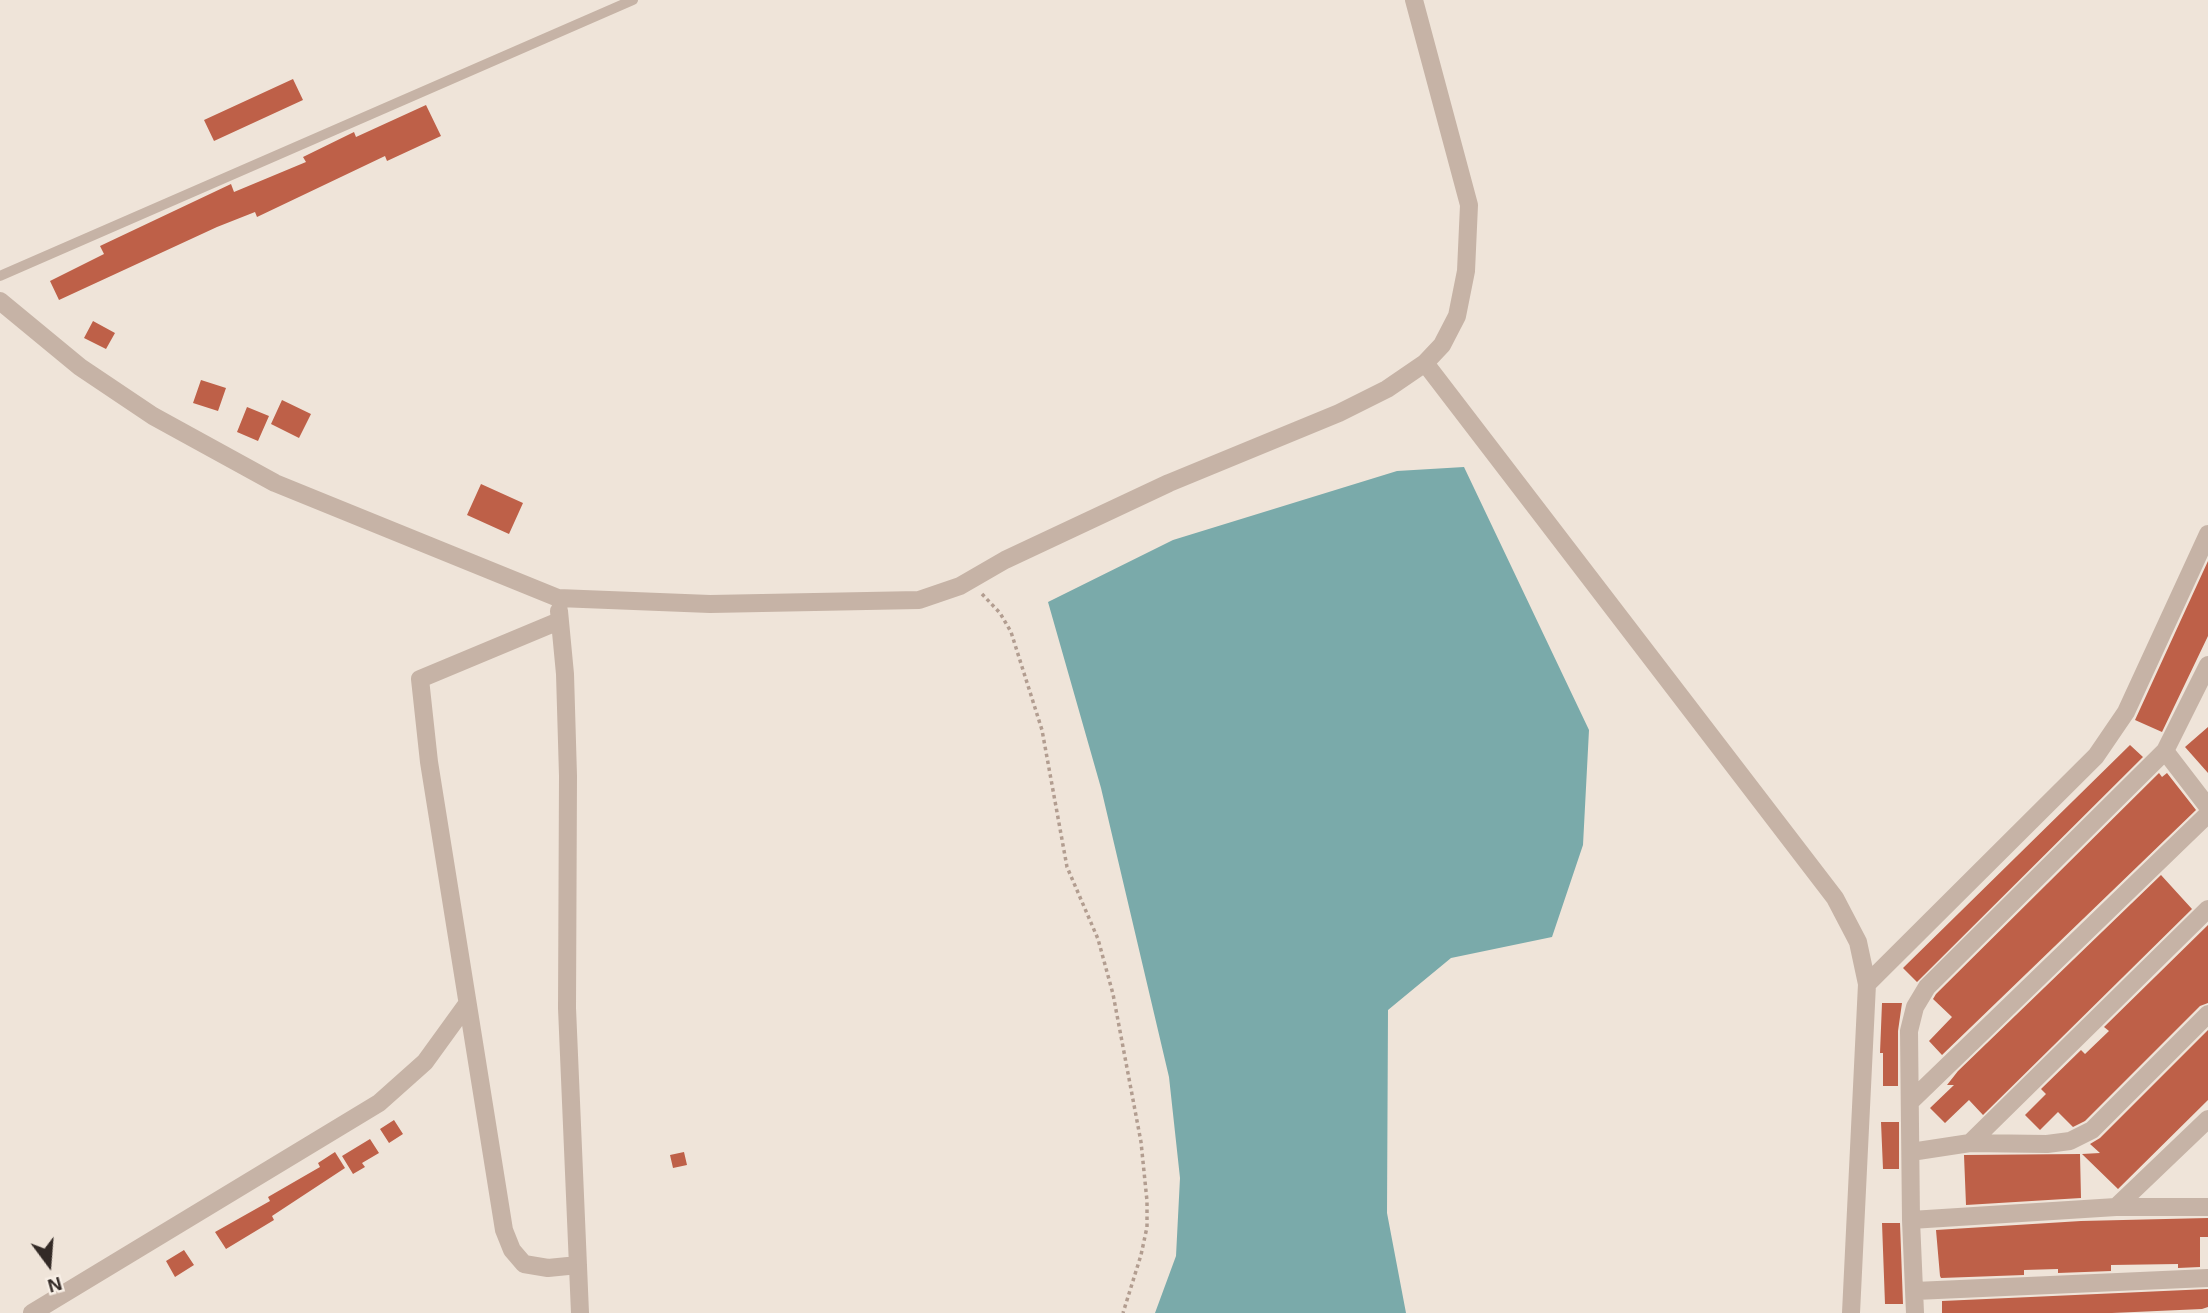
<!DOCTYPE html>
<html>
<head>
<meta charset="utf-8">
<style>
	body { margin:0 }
	#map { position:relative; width:2208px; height:1313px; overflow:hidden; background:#efe4d9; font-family:Arial,sans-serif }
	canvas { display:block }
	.north { position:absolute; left:14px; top:1229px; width:70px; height:70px; -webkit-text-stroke:5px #f7eee5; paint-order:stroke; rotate:164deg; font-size:19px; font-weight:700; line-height:28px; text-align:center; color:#332a26 }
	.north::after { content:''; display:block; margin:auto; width:24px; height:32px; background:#332a26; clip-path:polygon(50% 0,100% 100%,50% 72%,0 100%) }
</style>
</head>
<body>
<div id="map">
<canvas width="2208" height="1313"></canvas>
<div class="north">N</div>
</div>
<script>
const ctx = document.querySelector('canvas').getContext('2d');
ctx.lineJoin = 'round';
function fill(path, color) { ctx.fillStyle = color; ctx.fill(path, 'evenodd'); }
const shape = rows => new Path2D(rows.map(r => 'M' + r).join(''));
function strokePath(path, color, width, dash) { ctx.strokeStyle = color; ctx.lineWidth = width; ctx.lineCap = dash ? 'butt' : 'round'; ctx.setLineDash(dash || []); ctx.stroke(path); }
fill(shape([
	[1464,467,1589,730,1583,845,1552,937,1451,958,1388,1010,1387,1213,1406,1313,1155,1313,1176,1256,1180,1178,1169,1077,1101,788,1048,602,1173,540,1397,471]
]), '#7aaaaa');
fill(shape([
	[293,79,303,100,214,141,204,120],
	[426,105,441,136,387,161,385,156,257,217,255,212,217,227,59,300,50,281,104,254,100,246,231,184,234,192,306,162,303,157,354,132,356,137],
	[93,321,115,333,106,349,84,338],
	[201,380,226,388,218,411,193,403],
	[282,400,311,414,299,438,271,424],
	[247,407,269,416,258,441,237,432],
	[481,484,523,503,509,534,467,515],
	[2208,561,2208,636,2162,732,2135,720],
	[2208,727,2208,773,2185,747],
	[2130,745,2143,757,1917,982,1903,968],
	[2159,773,2162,777,2167,773,2196,810,1942,1055,1929,1041,1952,1017,1933,999,1936,994],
	[2161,875,2192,909,1983,1115,1969,1100,1945,1123,1930,1108,1954,1085,1947,1085,1958,1071],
	[2208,925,2208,1003,2200,1006,2085,1121,2073,1127,2058,1112,2040,1130,2025,1115,2046,1094,2041,1089,2081,1050,2085,1054,2109,1031,2104,1027],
	[1882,1003,1902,1003,1898,1031,1898,1086,1883,1086,1883,1053,1880,1053],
	[2208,1030,2208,1100,2118,1189,2082,1154,2100,1153,2090,1144,2100,1138],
	[394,1120,403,1134,389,1143,380,1129],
	[1881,1122,1899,1122,1899,1169,1883,1169],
	[370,1139,379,1153,362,1163,365,1167,353,1174,342,1156],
	[335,1152,345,1168,272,1216,274,1220,226,1249,215,1232,270,1201,268,1197,320,1167,318,1163],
	[684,1152,687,1165,673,1168,670,1155],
	[2080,1154,2081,1198,1966,1205,1964,1155],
	[2208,1218,2208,1237,2200,1237,2200,1267,2178,1268,2178,1264,2111,1265,2111,1271,2058,1273,2058,1269,2024,1270,2024,1275,1941,1278,1940,1276,1936,1230,2081,1221],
	[1882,1223,1900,1223,1903,1304,1885,1304],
	[184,1250,194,1265,175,1277,166,1261],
	[2208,1289,2208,1307,2202,1309,2112,1313,1942,1313,1942,1301]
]), '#be6048');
strokePath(shape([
	[982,594,1000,613,1011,632,1042,730,1067,867,1098,939,1113,994,1141,1142,1147,1201,1147,1227,1141,1255,1123,1313]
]), '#b29d90', 3.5, [3.5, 3.5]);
strokePath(shape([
	[0,276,633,0]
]), '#c6b3a6', 10);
strokePath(shape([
	[0,301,80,367,153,416,275,483,558,598,710,604,919,600,960,586,1005,560,1169,483,1339,413,1387,389,1425,363,1442,345,1457,316,1466,271,1469,205,1414,0],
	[1425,363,1835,898,1858,942,1867,984,1851,1313],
	[559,611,565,674,568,776,567,1008,580,1313],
	[559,621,420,679,429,762,504,1230,512,1250,524,1264,548,1268,578,1265],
	[2208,665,2165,751,1927,987,1915,1007,1909,1031,1911,1220,2116,1207,2208,1207],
	[2165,751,2208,807],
	[1867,984,2096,756,2126,712,2208,534],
	[1911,1101,2208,814],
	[1970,1143,2208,909],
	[1911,1152,1970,1143,2047,1144,2070,1141,2092,1130,2208,1014],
	[2116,1207,2208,1119],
	[1911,1220,1915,1313],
	[1915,1291,2208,1278],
	[32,1313,379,1103,425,1062,467,1004]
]), '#c6b3a6', 18);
</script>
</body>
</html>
